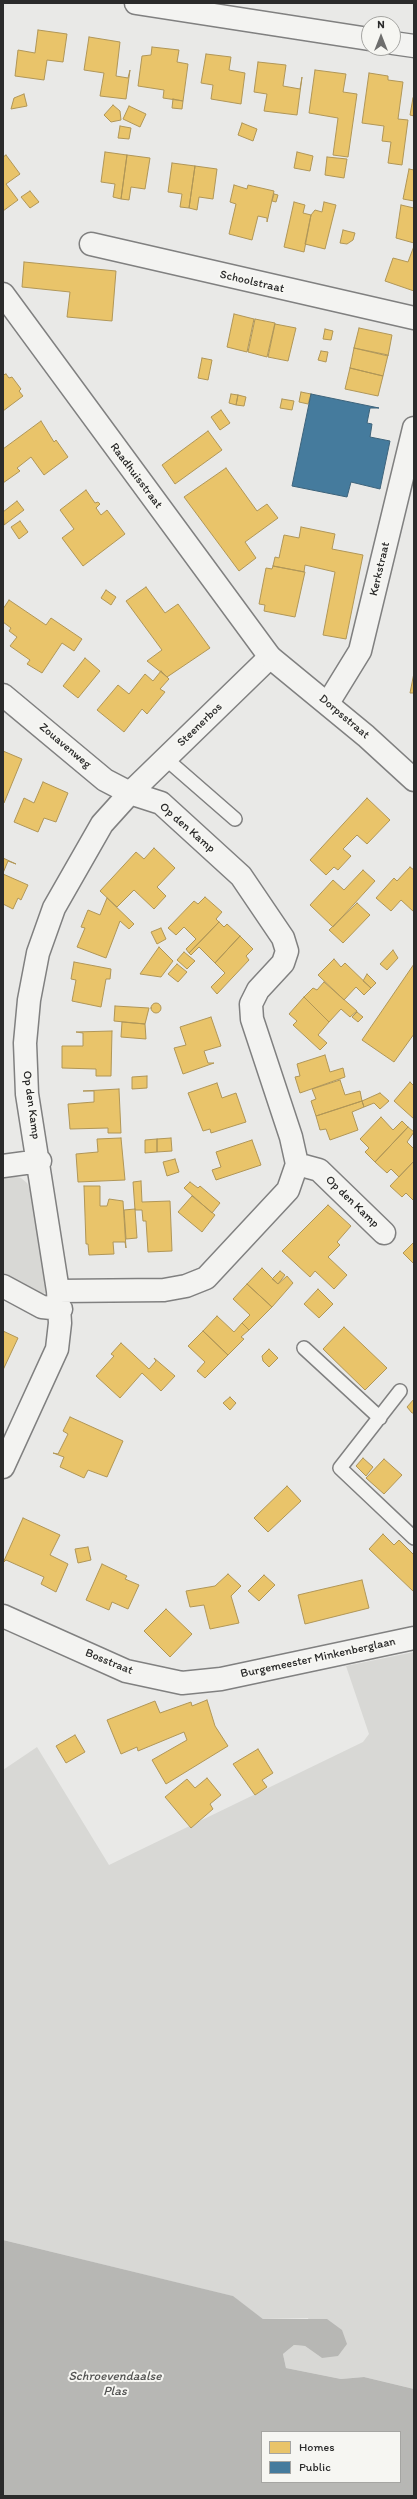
<!DOCTYPE html>
<html>
<head>
<meta charset="utf-8">
<style>
	body { margin:0 }
	#map { position:relative; width:417px; height:2499px; overflow:hidden; background:#e9e9e7; font-family:Itim,sans-serif }
	canvas { display:block }
	.frame { position:absolute; inset:0; border:4px solid #2b2b2b; pointer-events:none }
	.legend { position:absolute; left:261px; top:2431px; width:140px; height:52px; box-sizing:border-box; background:#f6f6f2; border:1px solid #a5a5a2; margin:0; padding:5px 7px; list-style:none; font-size:12px; color:#2b2b2b }
	.legend li { display:flex; align-items:center; gap:8px; height:20px }
	.legend b { width:20px; border:1px solid #a5a5a2 }
	.north { position:absolute; left:361px; top:16px; width:40px; height:40px; box-sizing:border-box; background:#f6f6f2; border:1px solid #a5a5a2; border-radius:50%; rotate:0deg; font-size:11px; font-weight:700; line-height:16px; text-align:center; color:#2b2b2b }
	.north::after { content:''; display:block; margin:auto; width:14px; height:18px; background:#6e6e6d; clip-path:polygon(50% 0,100% 100%,50% 72%,0 100%) }
</style>
</head>
<body>
<div id="map">
<canvas width="417" height="2499"></canvas>
<div class="frame"></div>
<ul class="legend">
<li><b style="height:11px;background:#e9c46a"></b>Homes</li>
<li><b style="height:11px;background:#457b9d"></b>Public</li>
</ul>
<div class="north">N</div>
</div>
<script>
const ctx = document.querySelector('canvas').getContext('2d');
ctx.lineJoin = 'round';
function fill(path, color) { ctx.fillStyle = color; ctx.fill(path, 'evenodd'); }
const shape = rows => new Path2D(rows.map(r => 'M' + r).join(''));
function strokePath(path, color, width, dash) { ctx.strokeStyle = color; ctx.lineWidth = width; ctx.lineCap = dash ? 'butt' : 'round'; ctx.setLineDash(dash || []); ctx.stroke(path); }
function label(font, color, halo, rows, align = 'center') {
  ctx.font = font + ' Itim,sans-serif'; ctx.lineWidth = 4; ctx.setLineDash([]); ctx.textBaseline = 'middle'; ctx.strokeStyle = halo; ctx.fillStyle = color; for (const [text, x, y, turn = 0] of rows) {
    ctx.save(); ctx.translate(x, y); ctx.rotate((+turn || 0) * Math.PI / 180); ctx.textAlign = isNaN(turn) ? turn : align; if (halo) ctx.strokeText(text, 0, 0); ctx.fillText(text, 0, 0); ctx.restore();
  }
}
fill(shape([
	[9,1175,21,1178,27,1183,32,1194,46,1293,32,1295,3,1279,3,1176],
	[414,1652,414,2389,364,2377,341,2379,286,2368,283,2354,294,2345,305,2346,322,2358,308,2318,263,2319,232,2296,3,2240,3,1770,37,1747,109,1865,363,1742,369,1734,346,1666]
]), '#d8d8d5');
fill(shape([
	[3,2240,233,2296,263,2319,327,2319,342,2330,347,2344,338,2356,322,2358,305,2346,294,2345,283,2354,286,2368,341,2379,364,2377,414,2389,414,2496,3,2496],
	[262,2432,400,2432,400,2482,262,2482]
]), '#b7b7b4');
const homes = shape([
	[38,30,67,34,63,62,47,60,44,80,15,76,18,50,35,53,38,30],
	[89,37,120,42,116,76,128,78,130,70,126,99,100,96,104,73,84,70,89,37],
	[152,47,179,50,177,62,188,64,183,101,163,98,164,90,138,86,142,56,151,55,152,47],
	[206,54,231,57,229,70,245,73,241,104,211,99,213,85,201,83,206,54],
	[258,62,286,65,283,86,300,89,302,77,297,115,264,111,267,94,254,92,258,62],
	[315,70,346,74,343,92,357,94,348,157,333,155,338,118,309,113,315,70],
	[369,73,388,76,388,80,403,82,398,119,408,120,402,165,388,163,391,142,382,141,384,126,362,123,369,73],
	[24,94,27,106,11,109,14,98,24,94],
	[413,98,414,98,414,116,410,115,413,98],
	[173,99,183,101,182,109,172,108,173,99],
	[113,105,120,111,121,120,111,122,104,115,113,105],
	[129,106,146,114,140,127,123,119,129,106],
	[242,123,257,129,253,141,238,135,242,123],
	[120,126,131,128,129,139,118,138,120,126],
	[105,152,127,155,121,199,113,197,115,184,101,182,105,152],
	[297,152,313,156,310,171,294,168,297,152],
	[6,155,20,174,6,184,18,200,3,211,3,157,6,155],
	[127,155,150,158,145,189,131,187,129,200,121,199,127,155],
	[327,157,347,159,344,178,325,175,327,157],
	[172,163,195,166,189,208,180,207,182,194,168,192,172,163],
	[195,166,217,169,213,199,199,197,197,210,189,208,195,166],
	[409,169,414,170,414,201,403,199,409,169],
	[234,185,247,189,248,185,274,191,267,222,267,218,258,216,252,240,229,234,236,204,230,202,234,185],
	[30,191,39,202,30,208,21,197,30,191],
	[274,194,278,195,276,202,272,201,274,194],
	[294,202,305,205,303,213,311,215,304,252,284,247,294,202],
	[324,202,336,205,325,249,305,244,311,215,315,210,322,212,324,202],
	[401,205,414,208,414,243,396,238,401,205],
	[343,230,355,233,353,240,347,244,340,243,343,230],
	[414,246,414,291,385,281,393,258,408,262,414,246],
	[24,262,116,271,112,321,67,317,70,292,22,287,24,262],
	[234,314,254,319,247,352,227,347,234,314],
	[255,319,275,323,267,357,248,352,255,319],
	[275,324,296,328,288,361,268,357,275,324],
	[359,328,392,335,388,356,354,348,359,328],
	[325,329,333,331,331,340,323,339,325,329],
	[354,348,388,355,383,376,350,368,354,348],
	[321,351,328,352,326,362,318,360,321,351],
	[202,358,212,360,208,380,198,378,202,358],
	[350,368,383,376,378,396,345,389,350,368],
	[6,374,9,378,12,377,21,389,19,391,23,396,3,411,3,375,6,374],
	[301,392,311,394,308,404,299,402,301,392],
	[231,394,238,395,236,405,229,403,231,394],
	[238,395,246,397,244,406,236,405,238,395],
	[282,399,294,401,292,410,280,408,282,399],
	[221,410,230,423,220,430,211,417,221,410],
	[41,421,54,442,56,440,68,457,44,475,31,457,17,468,20,471,3,483,3,449,41,421],
	[208,431,222,450,175,484,162,465,208,431],
	[226,468,257,511,267,504,278,518,245,542,256,558,239,571,184,497,226,468],
	[86,490,95,503,98,502,100,504,96,508,101,515,107,510,125,534,83,566,62,538,74,529,60,510,86,490],
	[17,501,24,510,4,525,3,512,17,501],
	[20,521,28,532,19,539,11,527,20,521],
	[301,527,335,534,332,549,363,555,346,639,323,635,335,572,305,565,304,572,273,566,275,557,279,558,284,535,299,538,301,527],
	[273,566,305,572,295,617,264,611,265,605,259,604,266,568,272,569,273,566],
	[146,587,165,613,178,604,210,648,167,677,147,661,162,650,126,601,146,587],
	[106,590,116,597,111,605,101,598,106,590],
	[9,600,46,625,51,618,82,639,74,651,62,643,42,673,27,664,30,660,10,646,17,637,9,631,11,628,3,622,3,609,9,600],
	[85,658,100,671,78,698,63,686,85,658],
	[161,671,169,679,160,689,165,692,147,714,142,709,124,732,97,710,118,685,129,694,145,674,153,681,161,671],
	[414,673,414,693,410,693,414,673],
	[3,751,22,759,4,803,3,802,3,751],
	[43,782,68,793,56,822,44,818,38,832,14,822,24,798,34,803,43,782],
	[367,798,390,820,367,844,357,835,343,849,351,856,338,870,334,867,326,875,310,860,367,798],
	[154,848,175,868,157,887,166,896,154,909,134,890,117,907,100,891,136,852,144,859,154,848],
	[3,858,16,864,8,861,3,873,3,858],
	[410,867,414,870,414,912,401,900,391,911,376,898,394,878,397,881,410,867],
	[363,870,375,881,333,927,310,905,333,880,344,890,363,870],
	[3,874,28,885,21,900,18,898,13,909,3,904,3,874],
	[205,897,222,912,216,919,219,922,189,953,186,949,196,939,184,927,176,935,168,928,194,901,198,904,205,897],
	[107,898,134,924,129,929,120,921,106,958,77,947,85,928,81,927,88,910,100,915,107,898],
	[357,903,370,915,343,943,329,930,357,903],
	[219,922,224,927,227,924,240,936,215,963,199,947,191,955,189,953,219,922],
	[161,928,166,939,157,944,151,932,161,928],
	[240,936,253,949,246,956,249,960,217,994,211,987,225,973,215,963,240,936],
	[159,947,173,961,161,977,140,974,159,947],
	[393,950,398,958,387,970,380,964,393,950],
	[184,952,195,961,187,969,177,960,184,952],
	[334,959,341,967,345,963,371,988,364,995,356,987,344,1000,318,975,334,959],
	[74,962,111,969,110,979,106,979,101,1007,72,1001,76,980,71,979,74,962],
	[177,964,187,972,178,982,168,974,177,964],
	[414,964,414,1034,394,1062,362,1040,414,964],
	[367,974,376,983,371,988,363,981,367,974],
	[324,982,357,1011,350,1017,341,1009,329,1022,304,997,313,988,317,990,324,982],
	[304,997,329,1022,318,1035,327,1043,320,1050,293,1025,297,1021,289,1014,304,997],
	'151 1008a5 5 0 1 1 10 0a5 5 0 1 1-10 0Z',
	[115,1006,149,1008,145,1024,114,1021,115,1006],
	[357,1012,363,1017,358,1022,352,1017,357,1012],
	[211,1017,221,1046,204,1051,208,1063,214,1063,183,1074,174,1048,186,1045,180,1027,211,1017],
	[122,1022,145,1024,146,1039,121,1037,122,1022],
	[112,1031,111,1076,96,1076,96,1069,62,1068,62,1046,83,1046,83,1033,76,1032,112,1031],
	[325,1055,330,1072,343,1068,345,1077,300,1093,295,1077,300,1076,297,1064,325,1055],
	[147,1076,147,1088,132,1089,132,1077,147,1076],
	[340,1080,345,1095,360,1091,362,1101,316,1116,311,1101,316,1099,312,1089,340,1080],
	[410,1082,414,1086,414,1119,394,1101,410,1082],
	[217,1083,222,1098,236,1093,246,1122,211,1133,210,1129,203,1131,188,1093,217,1083],
	[119,1089,121,1133,108,1133,108,1128,70,1129,68,1104,94,1102,94,1091,83,1091,119,1089],
	[380,1093,389,1101,380,1109,374,1103,364,1107,362,1101,380,1093],
	[362,1101,364,1107,352,1112,358,1130,330,1140,326,1129,320,1130,316,1116,362,1101],
	[381,1117,393,1130,402,1121,408,1127,375,1162,365,1152,369,1148,360,1139,381,1117],
	[408,1127,414,1132,407,1142,414,1149,414,1161,399,1177,391,1169,387,1173,375,1162,408,1127],
	[121,1138,125,1180,78,1182,76,1154,98,1152,97,1139,121,1138],
	[171,1138,172,1151,157,1152,157,1139,171,1138],
	[157,1139,157,1152,145,1153,145,1140,157,1139],
	[252,1140,261,1165,216,1180,212,1170,221,1167,216,1152,252,1140],
	[175,1159,179,1172,167,1176,163,1162,175,1159],
	[414,1161,414,1201,406,1193,402,1197,390,1186,414,1161],
	[141,1181,142,1202,170,1201,172,1251,148,1252,146,1221,143,1221,142,1210,135,1210,133,1182,141,1181],
	[190,1182,198,1188,200,1186,220,1203,212,1213,184,1188,190,1182],
	[84,1186,100,1186,100,1206,107,1206,109,1199,123,1201,126,1248,125,1242,113,1242,114,1254,89,1255,88,1244,86,1244,84,1186],
	[192,1196,215,1215,202,1232,178,1212,192,1196],
	[328,1205,351,1226,337,1242,340,1245,328,1257,347,1275,334,1289,315,1271,310,1277,282,1251,328,1205],
	[135,1209,137,1238,126,1239,124,1210,135,1209],
	[414,1242,414,1264,403,1253,414,1242],
	[262,1268,278,1284,287,1276,293,1283,272,1307,247,1284,262,1268],
	[280,1271,285,1275,278,1284,272,1279,280,1271],
	[247,1284,272,1307,249,1330,242,1323,250,1315,233,1299,247,1284],
	[318,1289,333,1304,319,1318,304,1304,318,1289],
	[217,1316,234,1332,242,1323,249,1330,241,1337,244,1339,228,1355,203,1331,217,1316],
	[344,1327,387,1368,365,1390,323,1349,344,1327],
	[3,1331,18,1338,3,1370,3,1331],
	[203,1331,228,1355,205,1378,197,1371,205,1362,188,1346,203,1331],
	[121,1343,149,1369,156,1361,154,1358,175,1376,161,1391,142,1373,120,1398,96,1376,114,1356,111,1354,121,1343],
	[269,1349,278,1358,269,1367,263,1361,262,1356,269,1349],
	[230,1397,236,1403,230,1410,223,1403,230,1397],
	[414,1399,414,1413,412,1413,407,1407,414,1399],
	[70,1417,123,1441,107,1477,88,1470,84,1478,60,1467,64,1457,53,1453,58,1454,68,1434,63,1431,70,1417],
	[363,1458,373,1467,366,1476,356,1466,363,1458],
	[384,1459,402,1475,384,1494,366,1478,384,1459],
	[287,1486,301,1501,268,1532,254,1518,287,1486],
	[23,1518,60,1535,50,1555,68,1564,56,1592,41,1584,44,1577,6,1560,3,1563,23,1518],
	[383,1534,394,1545,399,1540,414,1555,414,1592,369,1549,383,1534],
	[88,1547,91,1560,78,1563,75,1549,88,1547],
	[102,1564,127,1576,125,1579,139,1585,128,1609,112,1602,109,1610,86,1600,102,1564],
	[228,1574,241,1586,231,1596,239,1623,210,1629,204,1605,190,1607,186,1591,215,1586,228,1574],
	[264,1575,275,1585,259,1601,248,1591,264,1575],
	[362,1580,369,1608,305,1624,298,1595,362,1580],
	[166,1609,192,1634,170,1657,144,1631,166,1609],
	[207,1700,215,1726,228,1746,166,1784,152,1760,187,1740,184,1732,138,1751,137,1747,121,1754,107,1720,155,1701,160,1713,191,1702,192,1706,207,1700],
	[75,1735,85,1752,66,1763,56,1746,75,1735],
	[258,1749,273,1773,262,1780,267,1787,255,1795,233,1764,258,1749],
	[207,1778,221,1795,210,1804,213,1809,191,1828,165,1797,187,1779,195,1788,207,1778]
]);
fill(homes, '#e9c46a');
strokePath(homes, '#b09657', 1);
const public = shape([
	[311,394,379,408,370,408,367,423,372,424,370,437,390,441,380,489,351,482,347,497,292,486,311,394]
]);
fill(public, '#457b9d');
strokePath(public, '#3d637b', 1);
const service = shape([
	[165,758,235,819],
	[304,1348,380,1418],
	[400,1391,340,1468,414,1538]
]);
const minor = shape([
	[136,3,369,39],
	[393,43,414,46],
	[91,244,414,318],
	[3,695,105,780,130,793,161,803,241,876,283,938,287,951,283,963,258,990,251,1004,252,1019,291,1137,297,1164,288,1190,206,1278,186,1286,164,1290,58,1291],
	[328,703,360,651,414,428],
	[297,1164,319,1170,384,1233],
	[3,1166,40,1161],
	[3,1286,42,1307,61,1309],
	[3,1467,57,1349,60,1323,58,1291,27,1094,25,1043,29,1000,38,953,54,908,102,824,130,793,270,657],
	[3,1616,126,1671,182,1683,221,1679,414,1638]
]);
const tertiary = shape([
	[3,294,270,657,366,736,414,780]
]);
strokePath(service, '#808080', 16);
strokePath(minor, '#808080', 25);
strokePath(tertiary, '#808080', 25);
strokePath(service, '#f3f3f1', 13);
strokePath(minor, '#f3f3f1', 22);
strokePath(tertiary, '#f3f3f1', 22);
label('12px', '#2b2b2b', '#f6f6f2', [
	["Schoolstraat",252,282,13],
	["Raadhuisstraat",136,476,53],
	["Kerkstraat",380,569,-77],
	["Dorpsstraat",344,717,40],
	["Steenerbos",200,725,-44],
	["Zouavenweg",65,746,40],
	["Op den Kamp",187,828,41],
	["Op den Kamp",31,1105,82],
	["Op den Kamp",352,1202,44],
	["Burgemeester Minkenberglaan",318,1658,-12],
	["Bosstraat",109,1662,22]
]);
label('italic 13px', '#545453', '#f6f6f2', [
	["Schroevendaalse",115,2377],
	["Plas",115,2392]
]);
</script>
</body>
</html>
